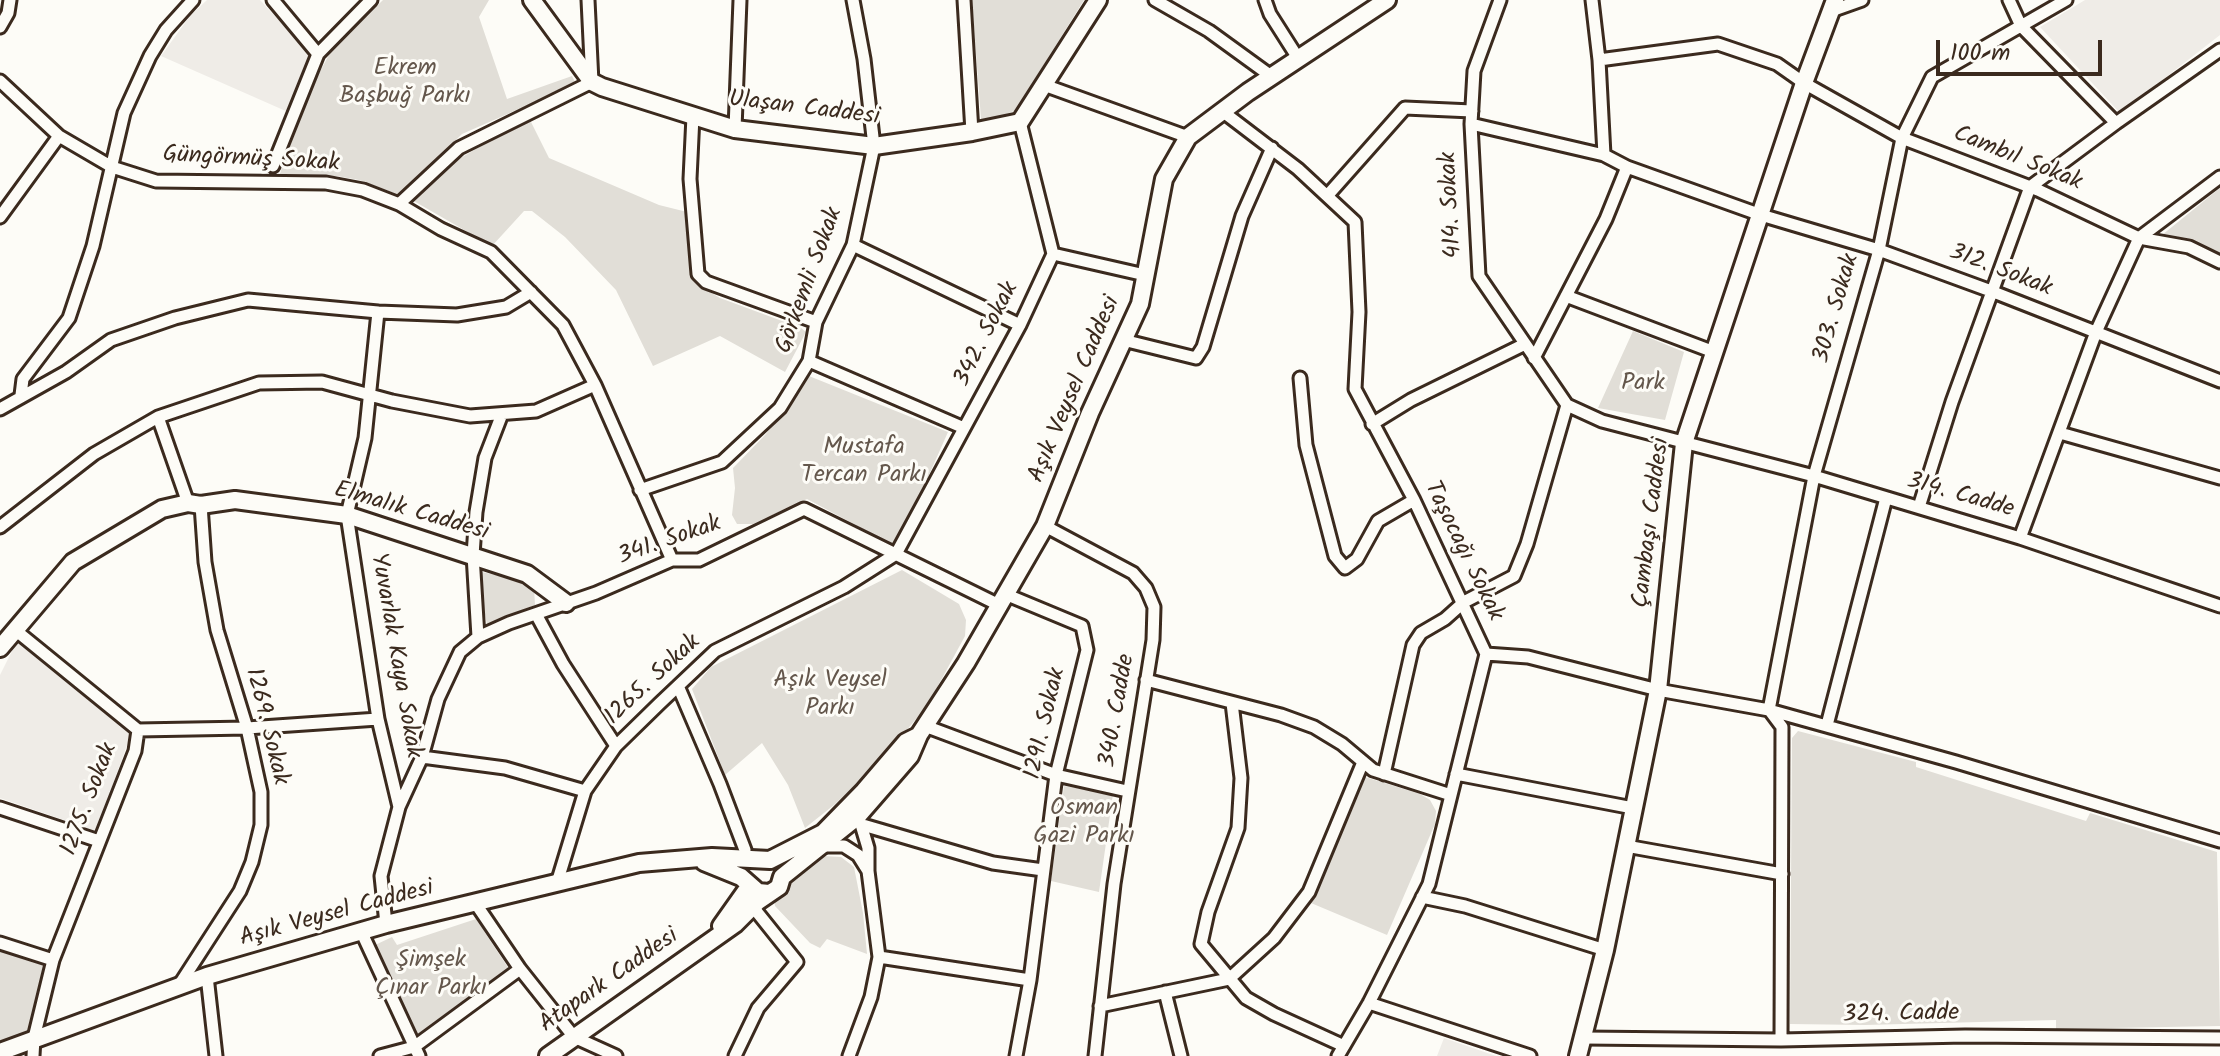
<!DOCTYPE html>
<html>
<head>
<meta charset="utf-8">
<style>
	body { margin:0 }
	#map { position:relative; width:2220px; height:1056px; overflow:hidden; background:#fdfcf7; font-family:Kalam,sans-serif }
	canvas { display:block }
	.scale { position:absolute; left:1936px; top:40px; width:166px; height:36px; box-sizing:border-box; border:4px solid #3b2a1e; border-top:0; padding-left:10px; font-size:24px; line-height:28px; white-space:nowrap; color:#3b2a1e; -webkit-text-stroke:6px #fdfcf7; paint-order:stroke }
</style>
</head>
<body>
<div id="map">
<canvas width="2220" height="1056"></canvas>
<div class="scale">100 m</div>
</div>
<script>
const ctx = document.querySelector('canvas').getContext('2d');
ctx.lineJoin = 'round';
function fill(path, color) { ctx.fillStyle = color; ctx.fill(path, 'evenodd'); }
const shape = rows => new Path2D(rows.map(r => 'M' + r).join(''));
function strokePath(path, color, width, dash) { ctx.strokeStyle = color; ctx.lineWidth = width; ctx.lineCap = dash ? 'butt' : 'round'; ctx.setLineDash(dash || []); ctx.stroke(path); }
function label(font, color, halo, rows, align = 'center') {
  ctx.font = font + ' Kalam,sans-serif'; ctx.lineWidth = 6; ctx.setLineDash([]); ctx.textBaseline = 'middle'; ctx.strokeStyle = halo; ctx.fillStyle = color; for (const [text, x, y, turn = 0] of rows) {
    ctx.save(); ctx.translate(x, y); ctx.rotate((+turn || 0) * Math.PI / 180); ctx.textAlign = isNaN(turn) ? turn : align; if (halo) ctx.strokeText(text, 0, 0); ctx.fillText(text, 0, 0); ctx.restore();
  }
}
fill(shape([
	[207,0,260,0,312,56,288,112,161,56,190,16],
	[2085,0,2220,0,2220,35,2120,113,2040,27],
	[17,641,131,734,96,831,0,798,0,675],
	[1444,1038,1496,1056,1437,1056]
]), '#efece7');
fill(shape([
	[383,0,489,0,479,17,507,99,572,76,576,84,462,134,400,195,359,180,337,176,282,178,280,174,288,147,315,81,331,51],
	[972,0,1084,0,1020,103,1014,111,991,120,981,119],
	[529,118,549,158,659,205,687,212,692,267,698,285,720,298,801,328,806,332,785,372,720,336,653,366,616,290,565,237,532,211,524,211,492,246,412,200,447,166],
	[2220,188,2220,256,2188,242,2162,235],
	[1633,331,1684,352,1665,420,1598,408],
	[809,376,948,432,897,547,807,499,753,524,737,524,732,515,735,488,733,468,765,435,789,406],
	[902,570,959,604,966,620,965,636,927,706,883,758,834,805,805,828,788,785,762,743,725,775,692,689,711,667],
	[477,571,529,582,534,588,535,605,487,625],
	[1798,731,1916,762,1916,767,2086,821,2090,813,2217,852,2220,1026,2056,1029,2056,1020,1865,1025,1790,1024,1792,738],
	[1365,777,1420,794,1430,800,1436,811,1435,824,1387,935,1311,903],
	[1064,786,1113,794,1099,892,1051,881],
	[823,856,841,857,854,867,863,913,867,954,827,939,820,948,810,943,775,906,774,897,788,886,788,881],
	[476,919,509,969,420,1036,413,1035,373,946,392,937,397,945],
	[0,948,42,961,47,965,31,1032,0,1045]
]), '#e1ded7');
const street = shape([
	[964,0,972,132],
	[1155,0,1209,31,1271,76],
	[1265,0,1270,14,1298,58],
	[1500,0,1474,71,1471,124,1479,276,1567,405,1602,421,1814,476,2020,538,2220,606],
	[1592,0,1599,60,1604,155],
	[2009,0,2021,26,2116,123,2220,50],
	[1831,11,1862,0],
	[0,27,8,13,10,0],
	[318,54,371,0],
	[1599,60,1718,44,1777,64,1804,83,1902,138,2038,190,2139,238,2189,247,2220,262],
	[0,81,59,136,112,167,156,181,326,183,363,190,399,204,441,229,491,252,563,325,595,385,672,560],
	[1044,85,1188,137],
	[1222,111,1298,169,1355,222,1359,312,1355,389,1414,500,1486,654,1429,884,1369,1003,1338,1056],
	[693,116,690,179,698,274,706,282,816,322],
	[1471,124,1604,155,1627,167,1761,215,1879,250,1991,291,2220,381],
	[735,129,740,0],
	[273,166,318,54,273,0],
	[1327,196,1405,108,1472,111],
	[399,204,459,148,592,82,588,0],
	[0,217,59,136],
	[853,245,1020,325],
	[1053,254,1145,275],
	[1566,296,1714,352],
	[378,312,365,438,347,515,378,719,399,807,381,876,386,924],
	[1123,340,1196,358,1203,347,1242,216,1272,148],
	[1534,358,1606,219,1627,167],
	[809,361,964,428],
	[1300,378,1306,445,1335,556,1345,568,1357,559,1378,521,1414,500],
	[21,395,23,379,69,318,93,246,124,113,150,56,166,30,193,0],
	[0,409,66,372,111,340,175,318,248,300,378,312,457,315,506,307,531,292],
	[158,417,188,503],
	[1372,424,1411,400,1525,344],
	[2060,433,2220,478],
	[640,490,722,462,780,408,809,361,816,322,853,245,874,146,864,59,853,0],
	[1919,507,1952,402,2030,187,2116,123],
	[1045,526,1133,573,1146,588,1154,607,1153,640,1114,884,1095,1056],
	[0,527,94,454,158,417,259,383,322,382,392,401,470,416,536,411,595,385],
	[2020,538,2096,332,2139,238,2220,177],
	[1005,594,1082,626,1087,650,1056,775,1030,980,1016,1056],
	[536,614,563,664,616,746],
	[14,629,138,730,135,751,53,960,34,1038,33,1056],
	[478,637,473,555,476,512,485,458,502,414],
	[1486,654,1528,657,1658,690,1769,710,1956,762,2220,841],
	[1146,680,1281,715,1314,727,1342,744,1373,770,1451,795],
	[678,686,720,784,745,850],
	[1232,703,1241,778,1238,828,1208,912,1201,944,1246,998,1274,1014,1344,1046],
	[1769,710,1814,476,1879,250,1902,138,1932,77,2066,0],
	[1770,711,1782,727,1781,1040],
	[1827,725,1886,498],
	[925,726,1056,775,1127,791],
	[138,730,247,728,378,719],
	[422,757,505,768,585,791],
	[1384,774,1413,645,1421,633,1445,619,1464,602,1514,576,1527,544,1567,405],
	[1456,774,1633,808],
	[399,807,422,757,438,699,460,652,478,637,509,623,596,593,672,560,699,560,804,509,999,605],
	[0,808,99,841],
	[863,825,993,863,1043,870],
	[823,846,844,846,858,855,868,871,868,848,860,821],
	[1626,846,1782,874],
	[557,883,585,791,616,746,659,704,715,651,844,587,896,554,1020,325,1053,254,1020,122],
	[1422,897,1465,906,1605,950],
	[476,904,520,969,574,1037,616,1056],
	[361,931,419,1056],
	[0,943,53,960],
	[879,957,1030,980],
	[207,976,216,1056],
	[178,987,240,891,252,862,261,825,261,792,247,728,217,630,205,562,201,505],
	[1165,992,1181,1056],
	[1369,1003,1530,1056],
	[1100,1006,1229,979,1274,938,1309,892,1363,762],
	[1584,1038,1781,1040,1965,1036,2220,1038],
	[380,1056,414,1047,520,969],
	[735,1056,758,1008,797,962,753,907],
	[849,1056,871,997,879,957,868,871]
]);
const secondary = shape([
	[532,0,592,82,602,87,735,129,874,146,972,132,1020,122,1098,0],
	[0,648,73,562,162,509,188,503,201,505,235,500,347,515,527,574,566,603],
	[704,862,741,877,758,892,769,893],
	[721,926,750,885],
	[0,1052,207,976,386,924,639,863,712,857,770,860,823,833,864,791,906,742,918,736],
	[548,1056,735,924,757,902,779,887,782,877,857,817,910,756,919,735,966,663,1045,526,1090,413,1140,304,1164,179,1188,137,1248,92,1387,0],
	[1578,1056,1605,950,1658,690,1684,443,1804,83,1835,0]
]);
strokePath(street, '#3b2a1e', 17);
strokePath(secondary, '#3b2a1e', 22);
strokePath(street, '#fdfcf7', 11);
strokePath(secondary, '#fdfcf7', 16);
label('24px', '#64574c', '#fdfcf7', [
	["Ekrem",405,70],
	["Başbuğ Parkı",405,98],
	["Park",1643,385],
	["Mustafa",864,449],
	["Tercan Parkı",864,477],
	["Aşık Veysel",830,682],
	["Parkı",830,710],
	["Osman",1084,810],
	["Gazi Parkı",1084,838],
	["Şimşek",431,962],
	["Çınar Parkı",431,990]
]);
label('24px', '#3b2a1e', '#fdfcf7', [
	["Ulaşan Caddesi",804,110,7],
	["Cambıl Sokak",2017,160,22],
	["Güngörmüş Sokak",251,161,3],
	["414. Sokak",1453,205,-93],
	["312. Sokak",2000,272,21],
	["Görkemli Sokak",811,281,-70],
	["303. Sokak",1838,309,-74],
	["342. Sokak",988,335,-63],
	["Aşık Veysel Caddesi",1076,390,-67],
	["314. Cadde",1960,497,16],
	["Elmalık Caddesi",411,513,16],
	["Çambaşı Caddesi",1653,523,-83],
	["341. Sokak",670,542,-19],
	["Taşocağı Sokak",1462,552,64],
	["Yuvarlak Kaya Sokak",394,656,80],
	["1265. Sokak",654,681,-43],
	["340. Cadde",1119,711,-80],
	["1291. Sokak",1047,724,-77],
	["1269. Sokak",265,727,76],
	["1275. Sokak",91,800,-69],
	["Aşık Veysel Caddesi",337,915,-15],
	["Atapark Caddesi",610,982,-35],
	["324. Cadde",1901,1016,-1]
]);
</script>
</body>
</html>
